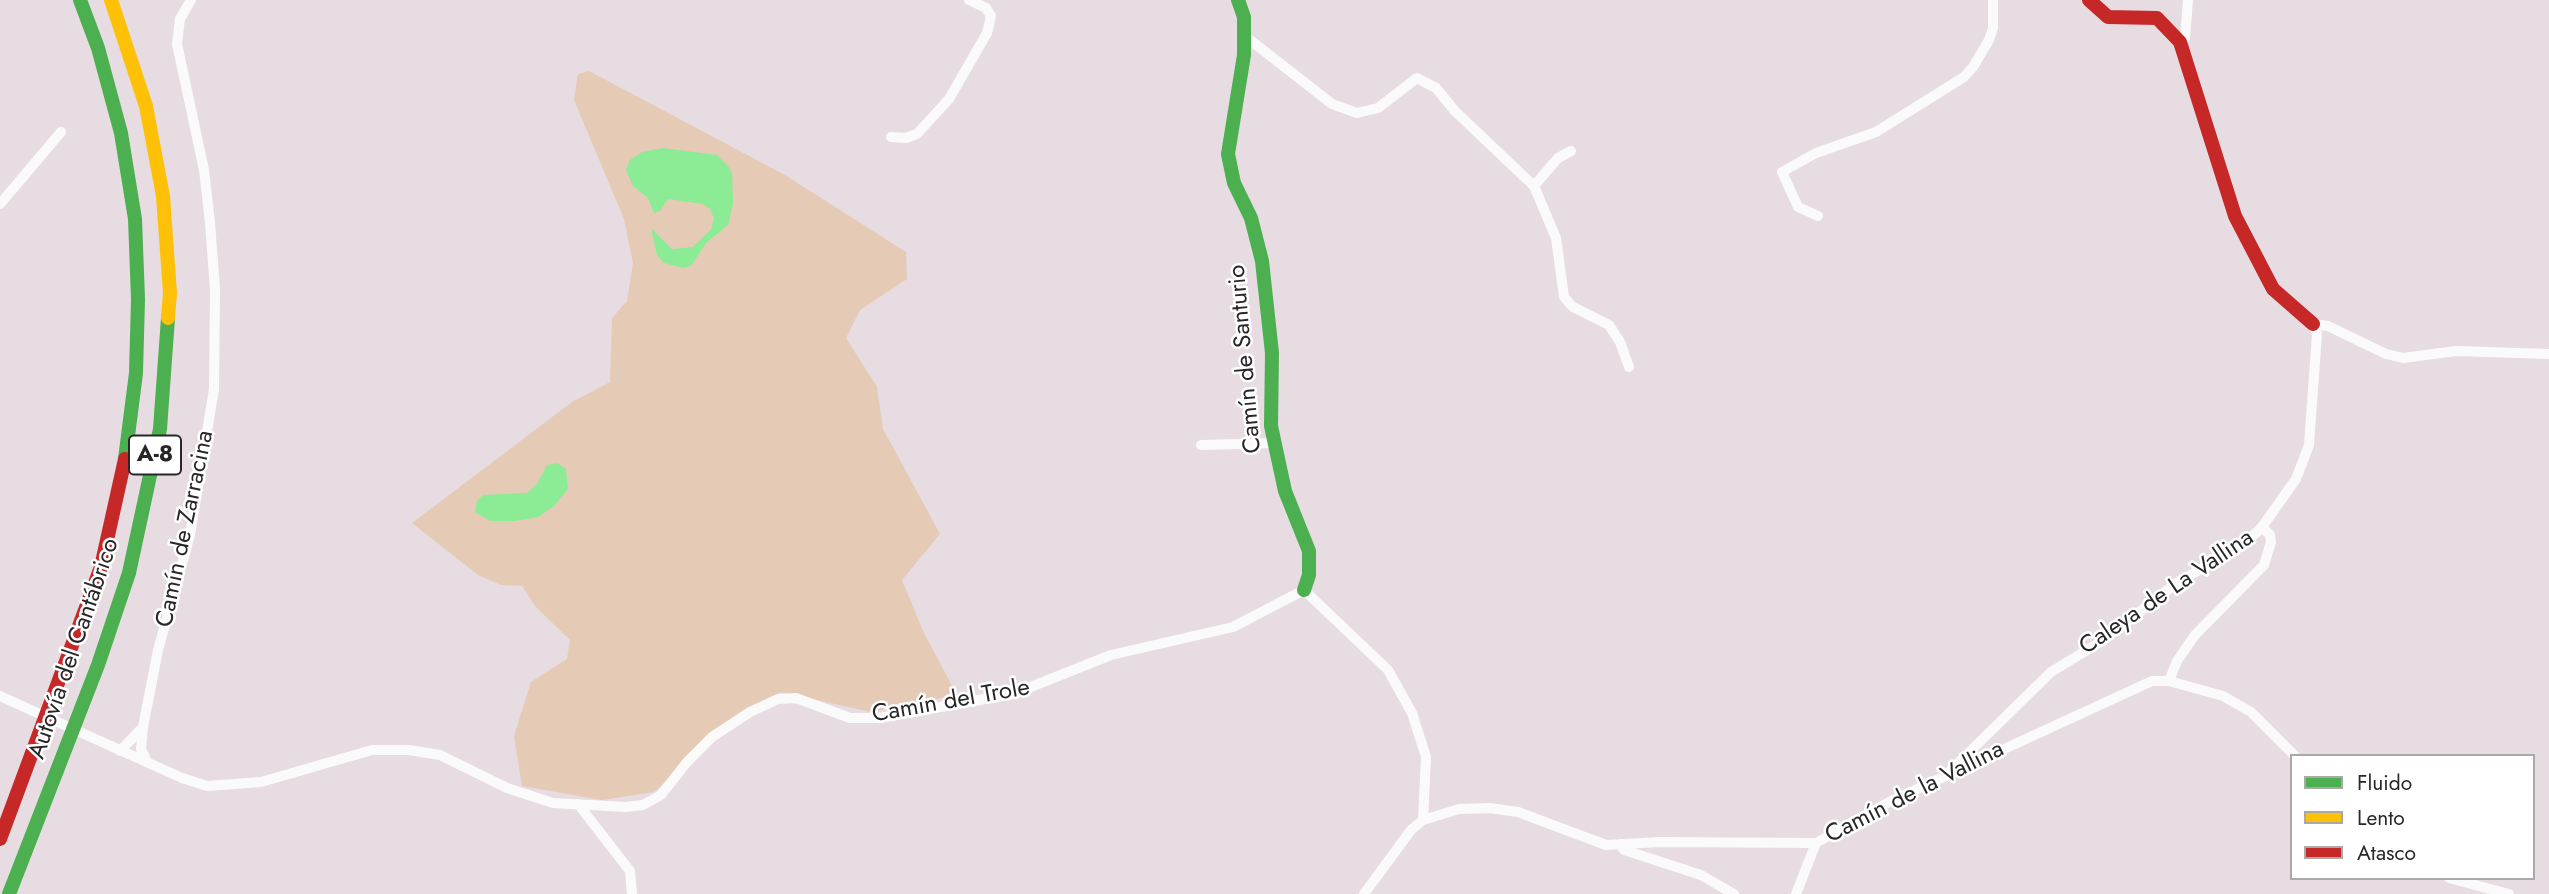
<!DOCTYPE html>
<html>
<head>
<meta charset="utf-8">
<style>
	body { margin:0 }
	#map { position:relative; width:2549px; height:894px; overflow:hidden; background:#e6dce2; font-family:Jost,sans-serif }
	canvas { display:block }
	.legend { position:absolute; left:2290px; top:754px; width:245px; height:126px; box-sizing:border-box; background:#fff; border:2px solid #a9a9a9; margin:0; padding:9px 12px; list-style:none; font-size:21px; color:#272727 }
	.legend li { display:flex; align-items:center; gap:14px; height:35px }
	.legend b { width:35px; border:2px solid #a9a9a9 }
</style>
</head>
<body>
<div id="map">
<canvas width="2549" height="894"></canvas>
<ul class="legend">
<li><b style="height:9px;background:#4caf50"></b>Fluido</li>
<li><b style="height:9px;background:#ffc107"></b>Lento</li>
<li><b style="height:9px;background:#c62828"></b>Atasco</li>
</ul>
</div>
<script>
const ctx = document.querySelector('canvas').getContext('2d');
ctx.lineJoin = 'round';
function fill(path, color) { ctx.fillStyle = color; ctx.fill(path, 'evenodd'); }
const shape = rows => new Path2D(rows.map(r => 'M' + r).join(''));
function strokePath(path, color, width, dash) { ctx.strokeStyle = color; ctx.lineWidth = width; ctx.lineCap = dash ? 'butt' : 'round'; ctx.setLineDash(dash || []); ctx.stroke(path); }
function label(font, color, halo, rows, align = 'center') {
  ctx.font = font + ' Jost,sans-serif'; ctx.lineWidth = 5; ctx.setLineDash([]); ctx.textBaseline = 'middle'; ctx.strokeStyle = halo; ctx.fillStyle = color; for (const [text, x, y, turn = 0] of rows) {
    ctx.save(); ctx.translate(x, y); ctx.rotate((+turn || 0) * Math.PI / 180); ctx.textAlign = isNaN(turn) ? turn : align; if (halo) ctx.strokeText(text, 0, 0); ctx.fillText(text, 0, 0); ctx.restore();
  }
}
fill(shape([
	[589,71,785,175,906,252,907,279,860,310,846,338,877,387,883,429,940,534,902,580,923,631,957,695,871,712,781,692,721,731,654,792,602,800,522,786,514,736,531,682,567,659,570,640,535,606,522,586,501,585,478,575,412,523,572,402,610,382,612,318,627,301,633,263,624,219,574,100,578,74]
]), '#e5cab5');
fill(shape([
	[663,148,717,155,729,167,732,174,733,204,728,225,706,243,691,266,683,268,664,263,657,255,651,228,672,249,693,247,711,229,714,218,710,209,703,204,668,199,660,211,654,213,648,198,633,186,626,170,630,160,642,152],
	[558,463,566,469,568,489,554,506,538,517,515,521,490,521,475,512,477,501,483,495,527,493,537,484,547,465]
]), '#8bec95');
strokePath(shape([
	[1245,36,1332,104,1357,113,1378,108,1417,78,1436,88,1454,110,1534,186,1556,238,1564,297,1573,307,1609,325,1620,342,1629,367],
	[2180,42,2185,38,2188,0],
	[891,137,906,138,917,134,949,99,987,33,991,16,986,8,969,0],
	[1534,186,1558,158,1571,151],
	[0,204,61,132],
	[1818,216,1798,207,1782,172,1816,153,1876,132,1964,77,1973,67,1989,40,1993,28,1993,0],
	[1201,445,1274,443],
	[2169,681,2177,661,2195,635,2264,565,2271,542,2270,535,2262,527],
	[0,696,182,778,207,786,261,782,372,750,409,750,440,755,507,788,553,803,626,807,643,805,661,795,687,762,712,737,750,712,778,699,796,698,850,718,879,718,1013,694,1111,655,1233,627,1304,590,1388,670,1412,713,1426,757,1423,820,1411,830,1364,894],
	[120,751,143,727],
	[147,762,141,749,143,727,158,650,190,535,214,389,215,289,210,223,204,170,177,44,180,19,191,0],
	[1947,774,2051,672,2102,641,2178,582,2243,545,2262,527,2296,479,2309,445,2317,334,2313,324,2328,326,2386,354,2403,358,2456,351,2549,354],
	[578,804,630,871,632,894],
	[1423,820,1459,809,1490,808,1518,812,1606,845,1660,842,1816,843,1889,802,2152,681,2169,681,2223,696,2251,712,2295,756],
	[1620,844,1624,850,1701,875,1734,894],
	[2449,878,2509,894],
	[1796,894,1816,843]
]), '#fbfafb', 10);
strokePath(shape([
	[80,0,98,48,121,133,135,219,138,299,136,373,125,459],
	[1238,0,1244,17,1244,55,1228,154,1234,183,1251,218,1262,261,1272,353,1271,426,1285,491,1309,551,1309,575,1304,590],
	[9,894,98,665,129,573,160,429,168,318]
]), '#4caf50', 14);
strokePath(shape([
	[111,0,146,106,163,196,170,293,168,318]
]), '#ffc107', 14);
strokePath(shape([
	[2089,0,2108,17,2157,18,2180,42,2235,216,2273,289,2313,324],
	[0,839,101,567,125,459]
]), '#c62828', 14);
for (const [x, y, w] of [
	[155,455,52]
]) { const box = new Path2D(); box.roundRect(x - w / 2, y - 19.5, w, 39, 5); ctx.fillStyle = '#fff'; ctx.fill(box); strokePath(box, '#272727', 2); }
label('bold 23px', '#272727', null, [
	["A-8",155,455]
]);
label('24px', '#272727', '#fff', [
	["Camín de Santurio",1246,359,-95],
	["Camín de Zarracina",186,529,-78],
	["Caleya de La Vallina",2167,593,-34],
	["Autovía del Cantábrico",75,649,-71],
	["Camín del Trole",951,702,-10],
	["Camín de la Vallina",1915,793,-27]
]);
</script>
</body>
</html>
